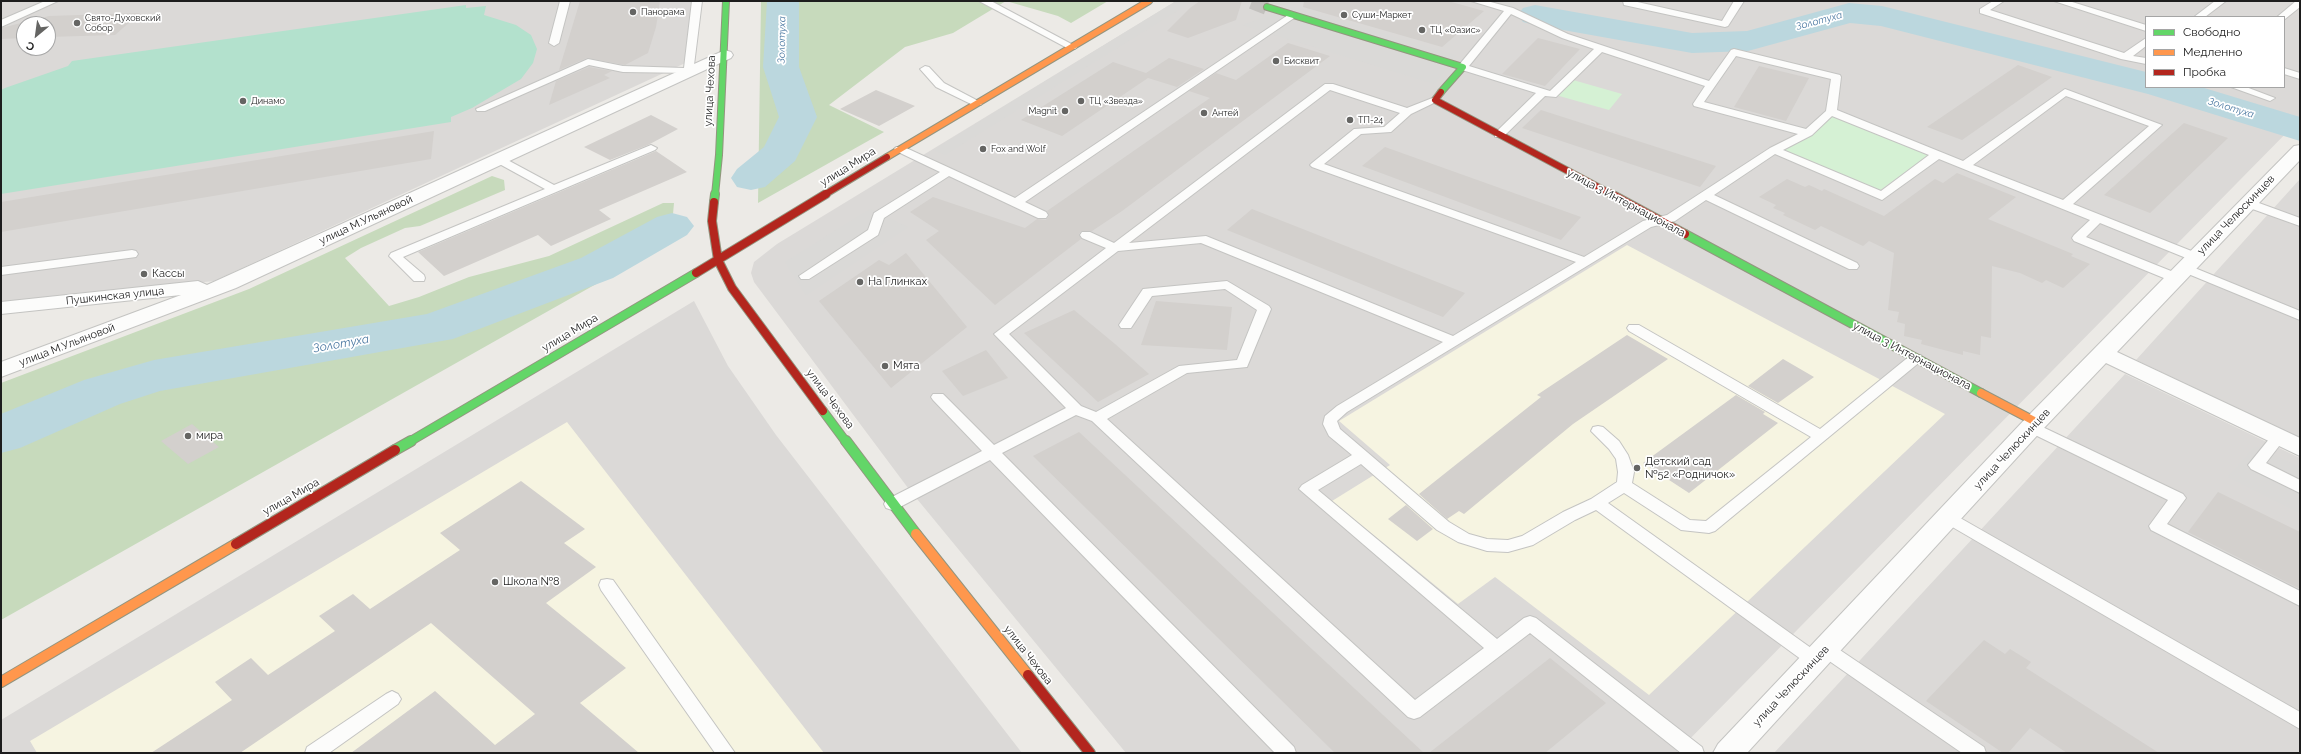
<!DOCTYPE html>
<html>
<head>
<meta charset="utf-8">
<style>
	body { margin:0 }
	#map { position:relative; width:2301px; height:754px; overflow:hidden; background:#eceae6; font-family:Raleway,sans-serif }
	canvas { display:block }
	.frame { position:absolute; inset:0; border:2px solid #1d1d1d; pointer-events:none }
	.legend { position:absolute; left:2145px; top:16px; width:140px; height:72px; box-sizing:border-box; background:#fff; border:1px solid #a5a5a5; margin:0; padding:5px 7px; list-style:none; font-size:12px; color:#1d1d1d }
	.legend li { display:flex; align-items:center; gap:8px; height:20px }
	.legend b { width:20px; border:1px solid #a5a5a5 }
	.north { position:absolute; left:16px; top:16px; width:40px; height:40px; box-sizing:border-box; background:#fff; border:1px solid #a5a5a5; border-radius:50%; rotate:209deg; font-size:11px; font-weight:700; line-height:16px; text-align:center; color:#1d1d1d }
	.north::after { content:''; display:block; margin:auto; width:14px; height:18px; background:#656563; clip-path:polygon(50% 0,100% 100%,50% 72%,0 100%) }
</style>
</head>
<body>
<div id="map">
<canvas width="2301" height="754"></canvas>
<div class="frame"></div>
<ul class="legend">
<li><b style="height:5px;background:#63d668"></b>Свободно</li>
<li><b style="height:5px;background:#ff974d"></b>Медленно</li>
<li><b style="height:5px;background:#b3261e"></b>Пробка</li>
</ul>
<div class="north">С</div>
</div>
<script>
const ctx = document.querySelector('canvas').getContext('2d');
ctx.lineJoin = 'round';
function fill(path, color) { ctx.fillStyle = color; ctx.fill(path, 'evenodd'); }
const shape = rows => new Path2D(rows.map(r => 'M' + r).join(''));
function strokePath(path, color, width, dash) { ctx.strokeStyle = color; ctx.lineWidth = width; ctx.lineCap = dash ? 'butt' : 'round'; ctx.setLineDash(dash || []); ctx.stroke(path); }
function label(font, color, halo, rows, align = 'center') {
  ctx.font = font + ' Raleway,sans-serif'; ctx.lineWidth = 3.5; ctx.setLineDash([]); ctx.textBaseline = 'middle'; ctx.strokeStyle = halo; ctx.fillStyle = color; for (const [text, x, y, turn = 0] of rows) {
    ctx.save(); ctx.translate(x, y); ctx.rotate((+turn || 0) * Math.PI / 180); ctx.textAlign = isNaN(turn) ? turn : align; if (halo) ctx.strokeText(text, 0, 0); ctx.fillText(text, 0, 0); ctx.restore();
  }
}
fill(shape([
	[1,1,701,1,694,59,214,281,1,304],
	[24,24,48,24,48,48,24,48],
	[1176,1,2300,1,2300,119,1676,753,1126,753,908,488,754,282,751,273,754,262,777,244],
	[2146,17,2284,17,2284,87,2146,87],
	[2300,179,2300,438,2136,360],
	[694,301,728,366,776,435,1022,753,1,753,1,720],
	[2125,374,2300,458,2300,753,1774,753]
]), '#dbd9d7');
fill(shape([
	[1627,245,1945,414,1649,695,1495,577,1458,604,1332,501,1390,465,1339,421],
	[567,422,824,753,37,753,30,741]
]), '#f6f4e1');
fill(shape([
	[672,1,701,1,700,9,670,11],
	[1176,1,1193,1,945,155,933,150],
	[1465,1,1531,1,1516,15],
	[1294,7,1456,55,1434,84,1242,25],
	[870,209,908,227,806,295,785,262],
	[2256,446,2300,467,2300,513,2228,477]
]), '#dad9d7');
fill(shape([
	[761,1,1108,1,1071,23,1058,16,1006,1,953,33,905,47,829,105,884,132,758,203],
	[492,176,504,180,505,190,420,226,405,228,361,248,345,258,389,306,419,297,469,277,549,256,663,203,674,203,671,236,628,266,1,620,1,383,249,289]
]), '#c7dabc');
fill(shape([
	[1566,78,1622,94,1609,110,1552,94],
	[1834,116,1929,155,1879,191,1782,150]
]), '#d5f1d4');
fill(shape([
	[466,5,466,8,486,6,484,15,516,25,531,35,537,49,533,63,521,79,472,108,451,117,451,122,1,194,1,90,5,88,68,66,72,61]
]), '#b3e1cd');
fill(shape([
	[767,1,799,1,799,67,817,117,795,161,765,187,751,190,737,187,731,178,737,169,764,147,779,117,763,67,767,1],
	[1849,3,1882,6,2146,72,2146,87,2201,87,2300,117,2300,141,2148,94,1881,26,1850,23,1748,51,1692,53,1535,25,1523,22,1518,15,1523,8,1535,5,1692,33,1747,31,1849,3],
	[672,213,687,217,694,226,687,235,613,278,453,339,160,391,120,404,20,448,1,453,1,414,84,380,154,360,427,314,581,258,657,217,672,213]
]), '#bbd7de');
fill(shape([
	[580,1,660,1,656,27,648,53,625,65,587,58,559,70],
	[1200,1,1242,1,1236,20,1188,38,1167,31,1190,8],
	[1304,1,1448,1,1484,11,1442,47,1303,7],
	[140,13,115,35,48,37,48,24,24,24,24,38,1,39,1,28,49,16],
	[1538,38,1580,49,1545,86,1502,74],
	[1288,43,1330,56,1122,211,1092,231,1081,231,1079,234,1081,239,995,305,926,240,939,231,910,212,933,197,1025,228,1037,219,1046,220,1049,216,1047,211,1210,98,1189,91,1216,73,1236,80],
	[1169,58,1204,69,1177,87,1148,78,1062,136,1021,120,1113,62,1146,73],
	[2018,65,2052,77,1962,140,1927,127],
	[1759,66,1809,78,1786,121,1734,107],
	[589,67,612,71,604,75,610,78,549,105,556,81],
	[876,90,915,106,879,126,840,109],
	[1541,110,1716,166,1700,187,1522,128],
	[651,115,678,129,648,145,610,160,584,147],
	[2184,123,2228,138,2150,213,2104,195],
	[434,131,431,159,1,232,1,202],
	[1385,147,1581,217,1561,240,1362,166],
	[656,151,687,172,599,210,611,219,551,246,538,235,444,276,418,252],
	[1957,173,2016,197,1988,219,2073,254,2071,256,2090,264,2063,288,2046,280,2042,283,2020,273,1992,266,1991,338,1981,336,1980,355,1963,351,1963,355,1921,344,1922,340,1904,336,1905,324,1897,322,1899,312,1888,310,1894,253,1869,241,1863,246,1821,226,1815,230,1783,215,1785,213,1773,208,1776,205,1759,197,1787,179,1805,187,1809,185,1822,191,1824,189,1884,216,1935,179,1943,183],
	[1252,209,1465,293,1443,317,1227,230],
	[906,253,967,327,891,388,819,301,879,260,889,265],
	[1156,301,1232,307,1227,350,1141,345],
	[1074,310,1115,344,1149,374,1098,402,1024,333],
	[1627,335,1668,359,1573,424,1464,514,1459,511,1447,519,1419,494,1541,397,1537,395],
	[986,350,1008,378,963,396,942,371],
	[1783,359,1814,377,1778,403,1748,386],
	[1736,395,1765,412,1763,414,1778,423,1689,493,1643,463],
	[192,424,219,447,188,464,161,441],
	[1079,432,1272,612,1424,753,1335,753,1033,456],
	[521,481,585,529,564,543,596,567,546,603,626,668,580,703,639,753,351,753,435,691,495,745,535,714,431,623,240,753,151,753,232,700,215,682,251,658,268,675,335,631,319,616,353,594,370,609,460,550,440,533],
	[2218,492,2300,532,2300,589,2188,532],
	[1406,505,1433,529,1417,541,1388,519],
	[1984,640,2005,654,2010,649,2031,662,2026,668,2159,753,2067,753,2030,728,2008,753,2003,753,1926,701],
	[1550,658,1606,703,1545,753,1429,753]
]), '#d3d0cd');
strokePath(shape([
	[1252,1,1267,7]
]), '#c3c1be', 16, [16, 8]);
const lane = shape([
	[45,1,58,1,1,27,1,20,45,1],
	[560,1,570,1,559,43,554,46,549,43,560,1],
	[692,1,702,1,693,73,623,72,589,65,485,111,477,111,476,109,588,59,623,66,684,68,692,1],
	[979,1,991,1,1077,47,1075,49,1069,49,979,1],
	[1471,1,1487,1,1513,8,1568,34,1709,81,1731,50,1734,49,1840,75,1841,77,1837,110,1963,161,2065,89,2162,125,2073,204,2199,254,2201,257,2199,260,2191,260,2100,223,2086,237,2181,275,2182,278,2181,281,2171,281,2074,241,2072,238,2074,235,2090,220,1939,159,1882,200,1775,154,1714,195,1857,263,1859,266,1857,269,1849,269,1706,200,1675,221,1651,227,1347,412,1337,421,1340,429,1449,522,1469,534,1487,539,1508,540,1522,536,1563,512,1591,499,1617,482,1618,472,1616,459,1609,449,1591,431,1593,427,1598,426,1603,427,1619,441,1628,455,1634,472,1632,483,1690,520,1706,521,1811,437,1629,331,1627,328,1629,325,1639,325,1820,429,1911,355,1921,355,1923,358,1921,361,1715,531,1709,533,1681,530,1624,493,1608,503,1818,653,1816,649,1819,644,1825,642,1831,644,1984,747,1986,753,1962,753,1822,656,1824,660,1821,665,1815,667,1809,665,1596,510,1575,520,1533,545,1508,552,1487,551,1458,542,1437,530,1361,464,1318,490,1497,639,1524,618,1530,616,1536,618,1702,747,1704,753,1681,753,1530,633,1420,717,1414,719,1408,717,1092,421,1076,415,1002,453,1294,747,1296,753,1275,753,990,460,898,508,892,510,886,508,884,504,886,500,982,451,933,400,931,397,933,394,943,394,994,445,1066,408,994,334,1106,248,1082,238,1080,235,1082,232,1090,232,1114,243,1325,84,1333,84,1407,108,1435,97,1440,100,1411,114,1391,132,1361,134,1324,164,1584,257,1643,221,1667,215,1770,148,1798,134,1694,106,1693,104,1705,86,1602,52,1556,97,1545,96,1503,137,1495,137,1495,133,1536,93,1459,69,1459,65,1504,11,1471,1],
	[1511,14,1562,38,1594,49,1550,91,1469,66,1511,14],
	[1736,56,1831,79,1826,111,1806,129,1704,102,1736,56],
	[1330,90,1400,113,1384,127,1354,129,1312,163,1310,165,1312,167,1576,262,1453,336,1206,236,1129,243,1330,90],
	[2066,96,2149,126,2063,200,1973,165,2066,96],
	[1832,116,1929,155,1881,191,1783,150,1812,135,1832,116],
	[1201,243,1443,342,1337,406,1325,416,1323,424,1329,436,1352,455,1302,485,1299,489,1484,648,1415,700,1107,419,1187,373,1247,367,1271,309,1269,306,1227,281,1143,289,1119,325,1121,328,1131,328,1152,296,1225,289,1257,310,1237,360,1179,366,1096,412,1081,406,1009,334,1118,251,1201,243],
	[1623,1,1633,1,1722,21,1734,1,1744,1,1728,26,1725,27,1624,5,1623,1],
	[1993,1,2004,1,1990,10,2124,53,2146,38,2146,46,2133,56,2146,58,2146,64,2121,59,1980,13,1980,9,1993,1],
	[2054,1,2069,1,2146,25,2146,31,2054,1],
	[2215,1,2226,1,2205,17,2194,17,2215,1],
	[2296,1,2300,1,2300,7,2285,19,2284,17,2277,17,2296,1],
	[1291,13,1294,14,1294,18,1025,202,1046,212,1048,215,1046,218,1038,218,949,176,884,218,878,235,809,279,801,279,799,276,868,230,874,213,940,172,896,151,894,149,896,147,904,147,1015,198,1291,13],
	[925,66,929,67,944,83,982,103,981,105,973,105,936,87,920,69,925,66],
	[2284,68,2300,73,2300,79,2284,74,2284,68],
	[2231,87,2246,87,2275,98,2270,101,2231,87],
	[651,145,657,148,655,150,403,257,424,275,425,278,424,281,414,281,389,256,391,253,545,189,494,161,492,159,494,157,502,157,554,185,651,145],
	[2248,199,2300,218,2300,226,2244,206,2242,203,2248,199],
	[132,250,136,251,138,254,136,257,1,275,1,267,132,250],
	[2185,264,2300,311,2300,320,2181,271,2179,268,2181,265,2185,264],
	[2032,422,2183,494,2186,498,2167,524,2300,591,2300,606,2151,530,2149,526,2168,500,2027,431,2025,427,2027,423,2032,422],
	[2279,432,2284,433,2286,437,2266,463,2300,480,2300,493,2251,469,2248,465,2274,433,2279,432],
	[1948,511,2300,712,2300,729,1942,521,1940,517,1942,513,1948,511],
	[607,579,613,580,735,753,715,753,601,590,599,585,601,580,607,579],
	[392,691,398,694,401,699,398,704,329,753,305,753,307,747,386,694,392,691]
]);
const street = shape([
	[725,50,731,52,733,55,731,58,236,288,1,377,1,362,181,295,1,314,1,302,198,281,207,285,725,50],
	[2300,145,2300,160,2117,352,2300,438,2300,456,2106,363,2044,428,1747,753,1713,753,1718,744,2028,416,2294,146,2300,145]
]);
const fastFar2 = shape([
	[1267,7,1463,67,1441,92],
	[715,195,719,155,726,1]
]);
const fastFar1 = shape([
	[714,202,715,194],
	[1685,234,1981,393],
	[823,411,846,442],
	[409,442,696,273]
]);
const fast = shape([
	[846,441,916,534],
	[395,450,411,441]
]);
const slowFar2 = shape([
	[887,157,1149,1]
]);
const slowFar1 = shape([
	[1981,393,2036,422]
]);
const slow = shape([
	[916,534,1028,675],
	[1,682,236,544]
]);
const jamFar2 = shape([
	[1441,92,1435,100,1613,195],
	[824,195,887,157]
]);
const jamFar1 = shape([
	[1611,194,1685,234],
	[714,202,712,221,718,260,732,288,823,411],
	[696,273,826,194]
]);
const jam = shape([
	[236,544,395,450],
	[1028,675,1090,753]
]);
strokePath(lane, '#c4c4c2', 2);
strokePath(street, '#c4c4c2', 2);
strokePath(fastFar2, '#93957f', 8);
strokePath(fastFar1, '#93957f', 10);
strokePath(fast, '#93957f', 12);
strokePath(slowFar2, '#93957f', 8);
strokePath(slowFar1, '#93957f', 10);
strokePath(slow, '#93957f', 12);
strokePath(jamFar2, '#93957f', 8);
strokePath(jamFar1, '#93957f', 10);
strokePath(jam, '#93957f', 12);
fill(lane, '#fcfcfb');
fill(street, '#fcfcfb');
strokePath(fastFar2, '#63d668', 6);
strokePath(fastFar1, '#63d668', 8);
strokePath(fast, '#63d668', 10);
strokePath(slowFar2, '#ff974d', 6);
strokePath(slowFar1, '#ff974d', 8);
strokePath(slow, '#ff974d', 10);
strokePath(jamFar2, '#b3261e', 6);
strokePath(jamFar1, '#b3261e', 8);
strokePath(jam, '#b3261e', 10);
for (const [x, y, r, color] of [
	[633,12,4,"#656563"],
	[1344,15,4,"#656563"],
	[77,23,4,"#656563"],
	[1422,30,4,"#656563"],
	[1276,61,4,"#656563"],
	[243,101,4,"#656563"],
	[1081,101,4,"#656563"],
	[1065,111,4,"#656563"],
	[1204,113,4,"#656563"],
	[1350,120,4,"#656563"],
	[983,149,4,"#656563"],
	[144,274,4,"#656563"],
	[860,282,4,"#656563"],
	[885,366,4,"#656563"],
	[188,436,4,"#656563"],
	[1637,468,4,"#656563"],
	[495,582,4,"#656563"]
]) { const dot = new Path2D(); dot.arc(x, y, r, 0, 2 * Math.PI); ctx.fillStyle = color; ctx.fill(dot); strokePath(dot, '#fff', 1.5); }
label('9px', '#1d1d1d', '#fff', [
	["Панорама",641,12],
	["Суши-Маркет",1352,15],
	["Свято-Духовский",85,18],
	["Собор",85,28],
	["ТЦ «Оазис»",1430,30],
	["Бисквит",1284,61],
	["Динамо",251,101],
	["ТЦ «Звезда»",1089,101],
	["Magnit",1057,111,"right"],
	["Антей",1212,113],
	["ТП-24",1358,120],
	["Fox and Wolf",991,149]
], 'left');
label('italic 10px', '#4b78a1', '#fff', [
	["Золотуха",1819,21,-15],
	["Золотуха",782,40,-89],
	["Золотуха",2231,108,17]
]);
label('11px', '#1d1d1d', '#fff', [
	["улица Чехова",710,91,-87],
	["улица Мира",848,167,-32],
	["улица 3 Интернационала",1626,203,28],
	["улица Челюскинцев",2236,215,-46],
	["улица М.Ульяновой",366,220,-25],
	["Пушкинская улица",115,296,-6],
	["улица Мира",570,333,-31],
	["улица М.Ульяновой",67,345,-21],
	["улица 3 Интернационала",1912,356,28],
	["улица Чехова",830,399,53],
	["улица Челюскинцев",2012,449,-47],
	["улица Мира",291,497,-30],
	["улица Чехова",1028,655,52],
	["улица Челюскинцев",1791,686,-47]
]);
label('11px', '#1d1d1d', '#fff', [
	["Кассы",152,274],
	["На Глинках",868,282],
	["Мята",893,366],
	["мира",196,436],
	["Детский сад",1645,462],
	["№52 «Родничок»",1645,475],
	["Школа №8",503,582]
], 'left');
label('italic 12px', '#4b78a1', '#fff', [
	["Золотуха",341,344,-10]
]);
</script>
</body>
</html>
